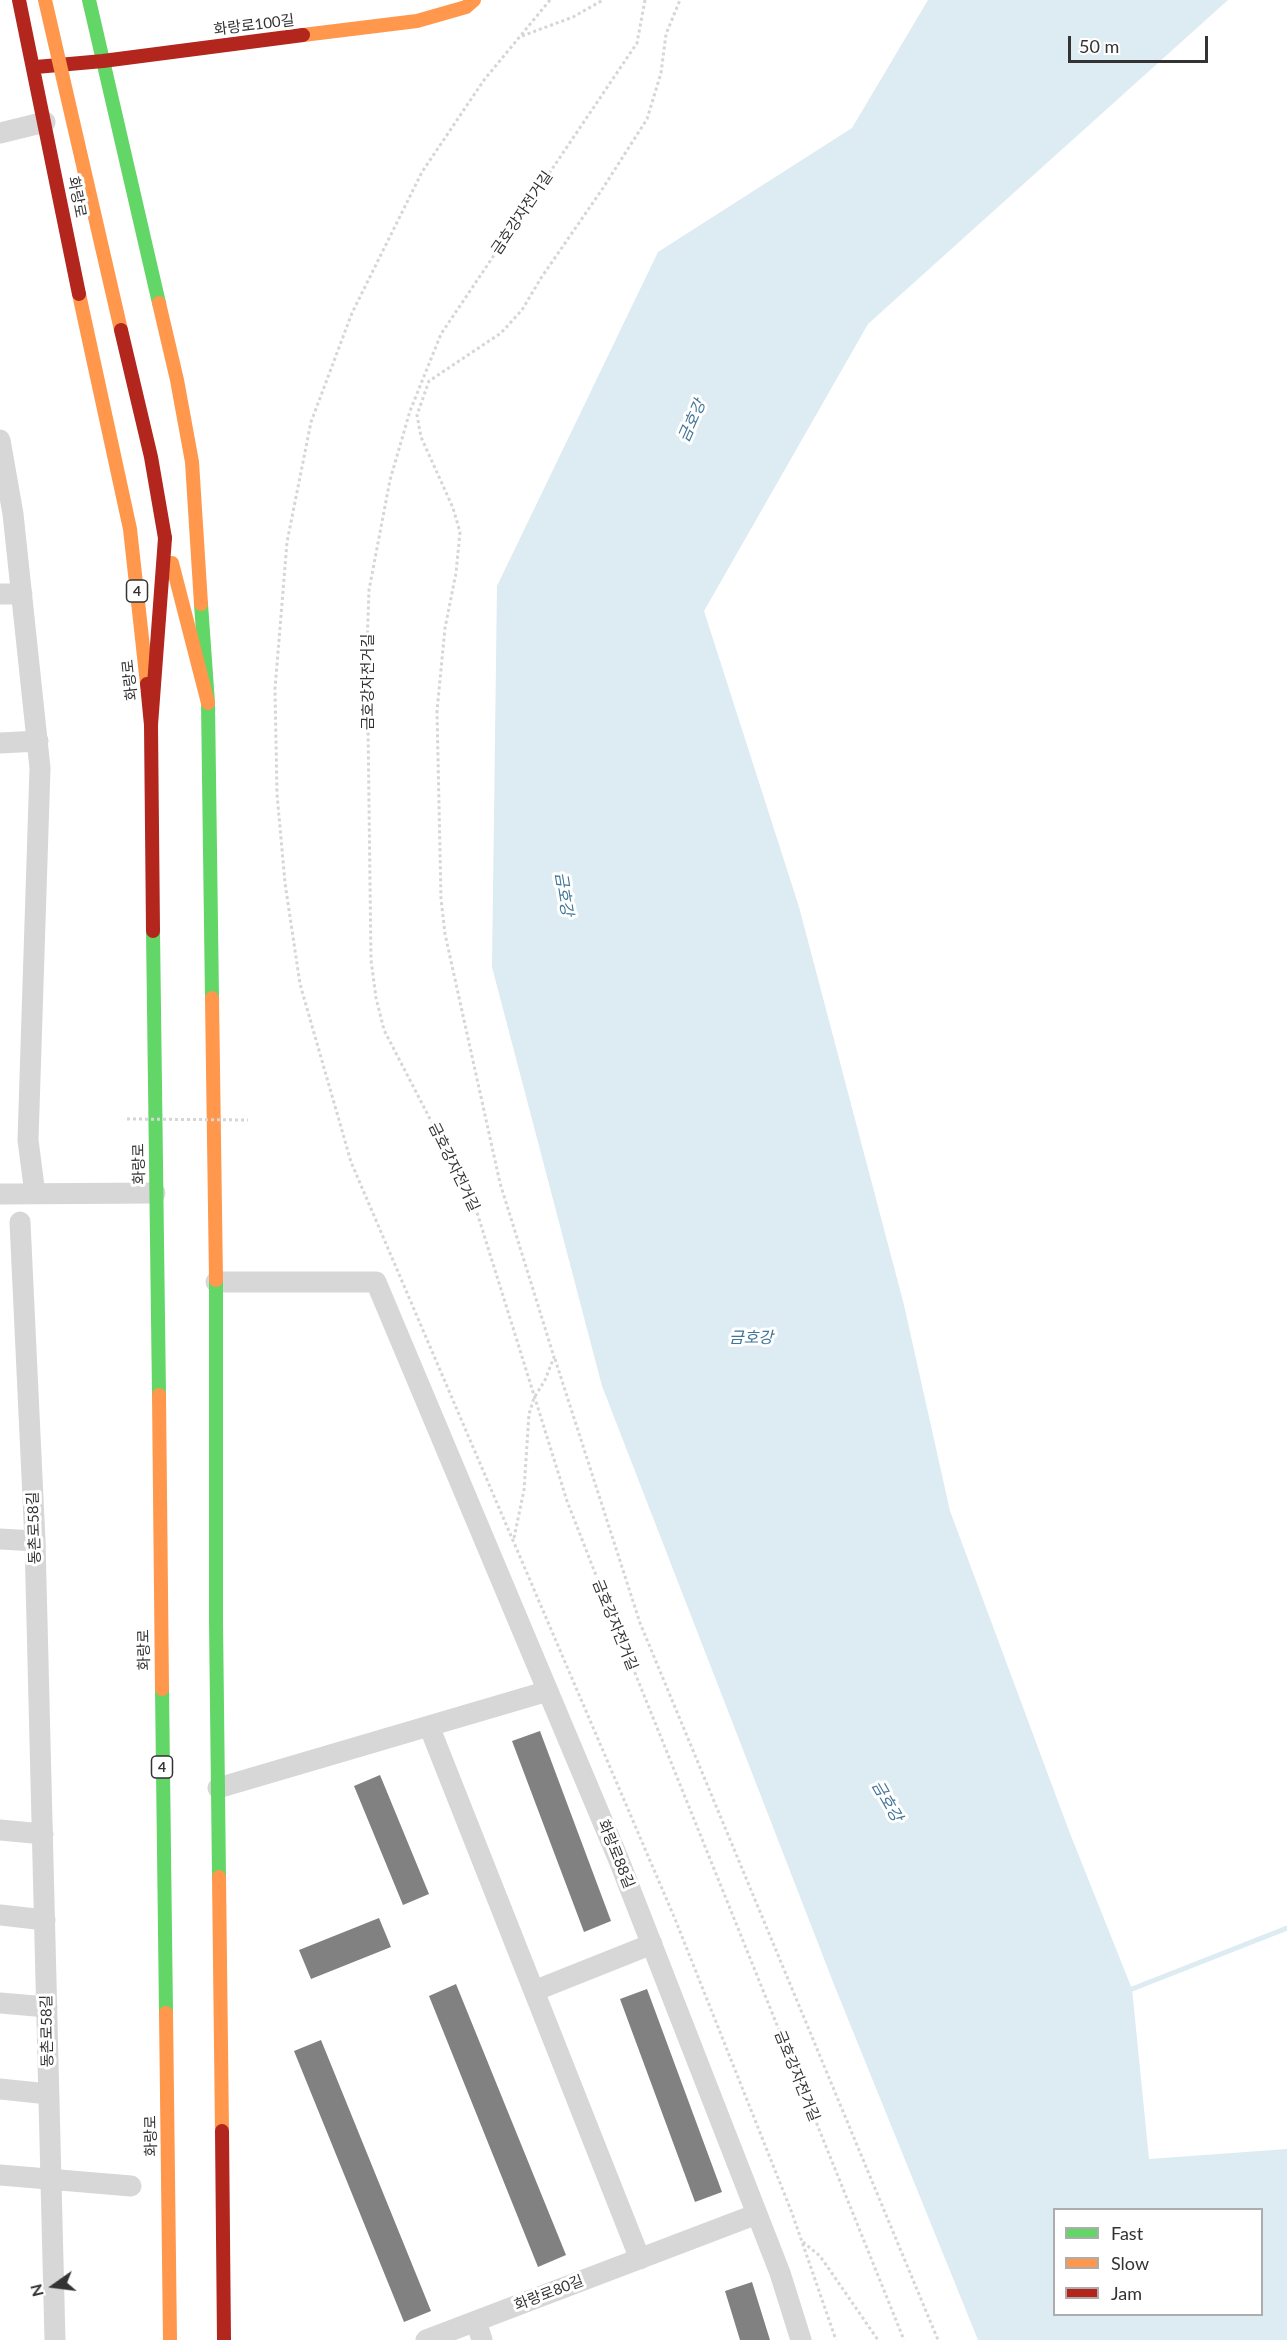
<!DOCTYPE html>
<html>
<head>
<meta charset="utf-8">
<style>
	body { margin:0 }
	#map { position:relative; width:1287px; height:2340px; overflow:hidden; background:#fff; font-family:Lato,sans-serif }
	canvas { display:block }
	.legend { position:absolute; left:1053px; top:2208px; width:210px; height:108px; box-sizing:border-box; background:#fff; border:2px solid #adadad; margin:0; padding:8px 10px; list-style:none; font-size:18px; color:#333 }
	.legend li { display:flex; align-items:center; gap:12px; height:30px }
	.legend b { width:30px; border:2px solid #adadad }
	.north { position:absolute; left:24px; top:2256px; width:60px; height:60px; -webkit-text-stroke:4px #fff; paint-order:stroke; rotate:256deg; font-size:16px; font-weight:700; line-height:24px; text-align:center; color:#333 }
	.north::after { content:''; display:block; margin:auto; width:21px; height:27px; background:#333; clip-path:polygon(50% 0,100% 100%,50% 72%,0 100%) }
	.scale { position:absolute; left:1068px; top:36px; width:140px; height:27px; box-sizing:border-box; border:3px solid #333; border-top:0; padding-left:8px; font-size:18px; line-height:21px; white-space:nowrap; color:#333; -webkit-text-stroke:4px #fff; paint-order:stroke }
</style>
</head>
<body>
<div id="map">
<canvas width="1287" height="2340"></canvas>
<ul class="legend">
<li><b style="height:8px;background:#63d668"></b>Fast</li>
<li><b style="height:8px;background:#ff974d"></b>Slow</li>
<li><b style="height:8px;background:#b3261e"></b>Jam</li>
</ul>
<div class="north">N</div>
<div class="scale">50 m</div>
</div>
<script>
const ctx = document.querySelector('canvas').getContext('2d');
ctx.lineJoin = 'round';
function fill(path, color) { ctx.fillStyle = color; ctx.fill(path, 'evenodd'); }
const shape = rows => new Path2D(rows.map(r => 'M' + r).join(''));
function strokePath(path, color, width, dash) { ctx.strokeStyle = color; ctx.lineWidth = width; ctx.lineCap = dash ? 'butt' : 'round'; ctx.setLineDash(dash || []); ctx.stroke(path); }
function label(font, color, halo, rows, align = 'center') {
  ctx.font = font + ' Lato,"Noto Sans KR",sans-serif'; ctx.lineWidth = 6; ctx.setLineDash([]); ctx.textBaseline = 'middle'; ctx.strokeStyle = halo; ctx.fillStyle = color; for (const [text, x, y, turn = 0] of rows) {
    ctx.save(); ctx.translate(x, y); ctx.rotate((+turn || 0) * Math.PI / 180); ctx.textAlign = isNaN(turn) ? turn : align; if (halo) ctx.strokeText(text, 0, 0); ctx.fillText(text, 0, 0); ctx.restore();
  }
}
fill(shape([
	[928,0,1228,0,868,324,704,611,799,907,904,1305,950,1511,1069,1831,1132,1989,1149,2159,1287,2149,1287,2340,978,2340,835,1987,602,1386,492,967,497,586,658,252,852,128],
	[1054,2210,1262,2210,1262,2314,1054,2314]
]), '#ddebf3');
strokePath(shape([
	[1127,1991,1287,1928]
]), '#ddebf3', 5);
fill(shape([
	[540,1731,611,1921,584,1932,512,1741],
	[380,1775,429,1894,403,1905,354,1786],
	[379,1918,391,1947,311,1979,299,1950],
	[456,1984,566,2255,538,2267,429,1996],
	[647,1989,722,2192,695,2202,620,1999],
	[321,2040,431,2311,404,2322,294,2051],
	[752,2282,770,2340,740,2340,725,2291]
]), '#818181');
strokePath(shape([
	[550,0,484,80,422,172,352,313,311,422,287,542,275,689,277,794,285,883,300,984,351,1162,675,1919,792,2213,836,2340],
	[645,0,637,43,441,334,410,411,390,480,369,590,367,647,371,960,376,998,384,1030,475,1206,567,1501,606,1601,904,2340],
	[522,36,573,17,603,0],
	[555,1359,640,1623,938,2340],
	[514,1538,524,1490,529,1414,534,1398,545,1380,554,1357,500,1183,445,934,441,899,437,711,445,628,456,573,460,532,453,508,421,437,417,415,429,381,501,333,522,310,541,278,603,188,647,119,661,73,666,34,680,0],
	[803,2242,820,2256,878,2340]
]), '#d6d6d6', 3, [3, 3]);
strokePath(shape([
	[0,133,45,122],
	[0,440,13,514,40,768,28,1140,35,1194],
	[0,594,22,594],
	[0,743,38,741],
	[0,1194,155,1193],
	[20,1222,35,1541,55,2340],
	[216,1282,376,1282,618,1858,780,2273,801,2340],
	[0,1539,35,1541],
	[429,1726,640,2259],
	[218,1788,548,1691],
	[0,1830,43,1834],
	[0,1915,45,1920],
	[534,1991,652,1944],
	[0,2003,47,2007],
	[0,2089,48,2094],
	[0,2175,131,2186],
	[476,2321,482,2340],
	[426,2340,757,2214]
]), '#d7d7d7', 21);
strokePath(shape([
	[89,0,159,303],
	[201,604,208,703,212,998],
	[153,931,159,1395],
	[216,1280,216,1621,219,1877],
	[162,1689,166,2013]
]), '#63d668', 14);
strokePath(shape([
	[303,35,417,21,466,7,474,0],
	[79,294,130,529,147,684],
	[159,303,177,380,192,462,201,604],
	[172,563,208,703],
	[212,998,216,1280],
	[159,1395,162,1689],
	[219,1877,222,2131],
	[166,2013,170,2340]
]), '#ff974d', 14);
strokePath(shape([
	[19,0,79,294],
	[36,67,103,61,303,35],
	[147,684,151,725,153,931],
	[151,725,165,538],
	[222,2131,224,2340]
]), '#b3261e', 14);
strokePath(shape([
	[127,1119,248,1120]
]), '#d6d6d6', 3, [3, 3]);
strokePath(shape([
	[45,0,121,330]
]), '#ff974d', 14);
strokePath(shape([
	[121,330,151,457,165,538]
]), '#b3261e', 14);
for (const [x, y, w] of [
	[137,591,21],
	[162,1767,21]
]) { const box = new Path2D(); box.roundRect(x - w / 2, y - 11, w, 22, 4.5); ctx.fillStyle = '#fff'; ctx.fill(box); strokePath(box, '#333', 1.5); }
label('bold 14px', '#333', null, [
	["4",137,591],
	["4",162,1767]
]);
label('15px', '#333', '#fff', [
	["화랑로100길",254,25,-7],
	["화랑로",77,197,79],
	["금호강자전거길",522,213,-56],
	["화랑로",130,680,-96],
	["금호강자전거길",368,682,-90],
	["화랑로",139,1164,-91],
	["금호강자전거길",454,1167,64],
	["동촌로58길",34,1528,-92],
	["금호강자전거길",615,1625,68],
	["화랑로",144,1650,-91],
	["화랑로88길",616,1854,68],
	["동촌로58길",47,2031,-91],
	["금호강자전거길",797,2076,68],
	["화랑로",151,2136,-91],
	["화랑로80길",549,2293,-21]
]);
label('italic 16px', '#3f7597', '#fff', [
	["금호강",692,421,-66],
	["금호강",564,894,81],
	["금호강",751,1338],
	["금호강",887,1801,60]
]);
</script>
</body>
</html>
